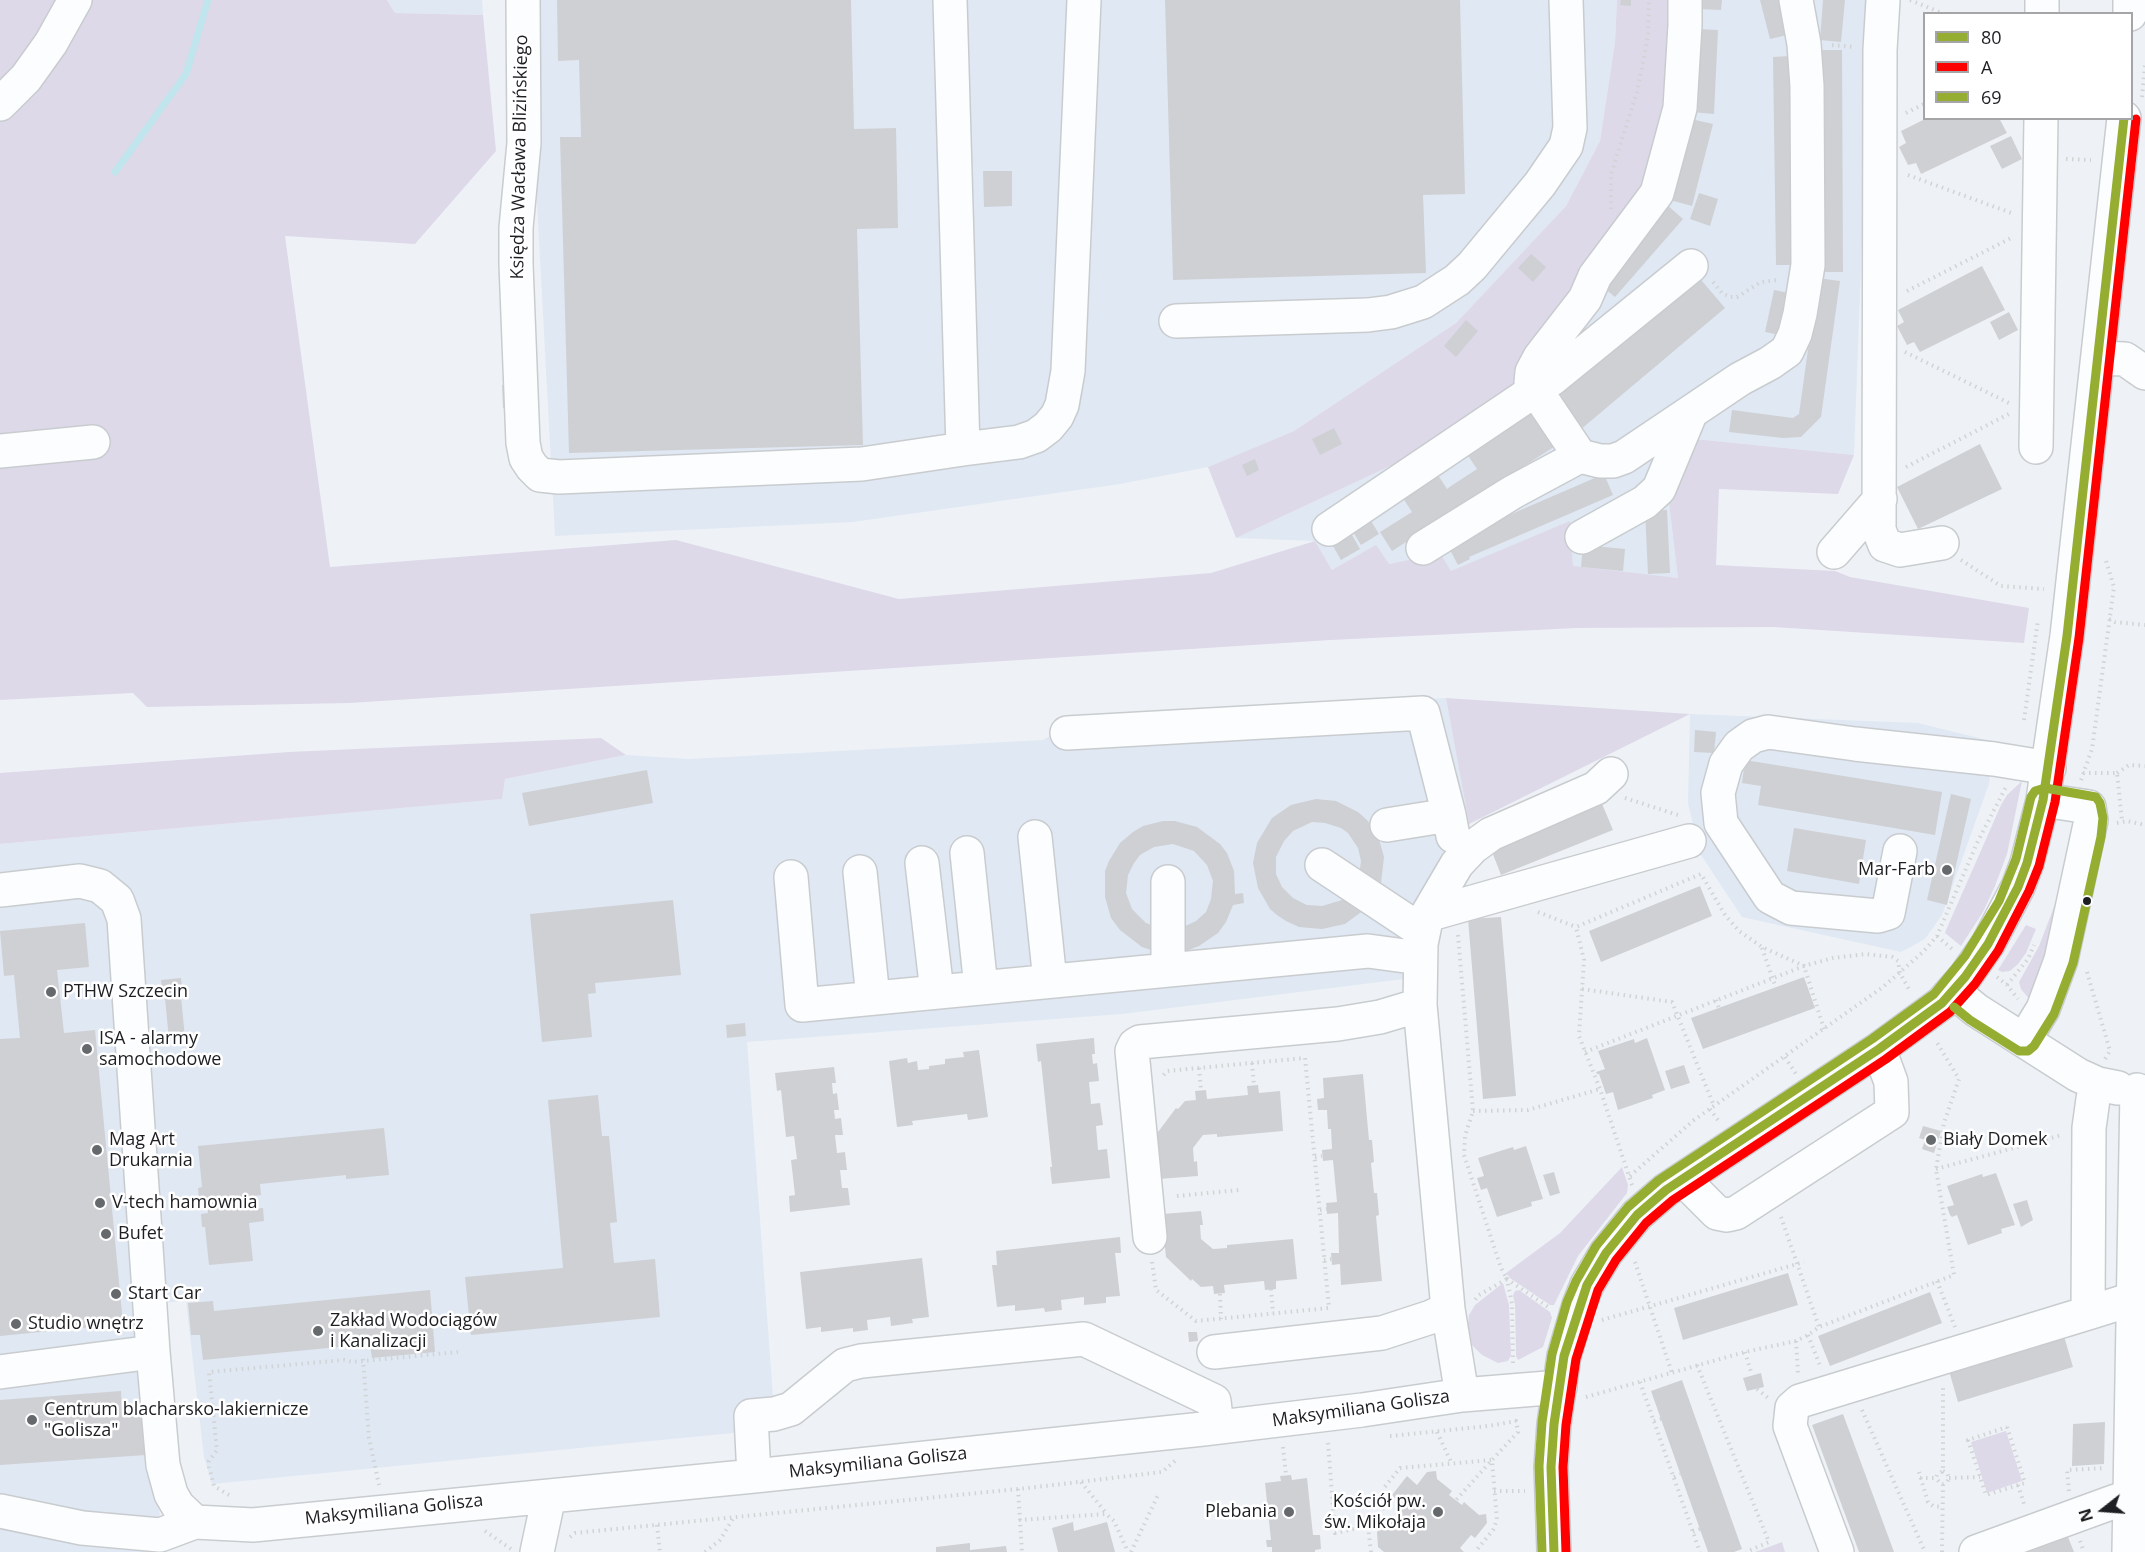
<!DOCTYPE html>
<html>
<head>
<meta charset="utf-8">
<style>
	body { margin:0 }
	#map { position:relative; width:2145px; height:1552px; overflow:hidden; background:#eef2f6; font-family:"Open Sans",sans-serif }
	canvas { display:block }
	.legend { position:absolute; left:1923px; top:12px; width:210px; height:108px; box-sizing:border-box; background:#fff; border:2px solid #a5a5a7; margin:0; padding:8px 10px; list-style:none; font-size:18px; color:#1d1f22 }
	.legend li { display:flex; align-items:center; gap:12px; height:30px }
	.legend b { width:30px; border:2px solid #a5a5a7 }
	.north { position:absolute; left:2073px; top:1480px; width:60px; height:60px; -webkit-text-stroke:4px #fff; paint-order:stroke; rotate:253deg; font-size:16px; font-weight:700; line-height:24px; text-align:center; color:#1d1f22 }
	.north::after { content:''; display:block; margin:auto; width:21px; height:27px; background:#1d1f22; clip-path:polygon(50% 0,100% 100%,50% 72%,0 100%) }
</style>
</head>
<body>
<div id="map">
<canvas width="2145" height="1552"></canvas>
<ul class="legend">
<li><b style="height:8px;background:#95ad30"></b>80</li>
<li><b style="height:8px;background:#f00"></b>A</li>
<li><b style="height:8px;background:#95ad30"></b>69</li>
</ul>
<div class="north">N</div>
</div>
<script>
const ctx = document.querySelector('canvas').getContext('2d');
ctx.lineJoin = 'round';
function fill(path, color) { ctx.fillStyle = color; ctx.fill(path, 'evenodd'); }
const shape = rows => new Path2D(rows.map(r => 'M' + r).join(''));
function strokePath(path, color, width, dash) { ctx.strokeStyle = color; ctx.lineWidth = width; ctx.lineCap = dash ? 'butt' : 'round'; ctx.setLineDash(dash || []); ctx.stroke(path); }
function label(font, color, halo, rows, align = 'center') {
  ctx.font = font + ' "Open Sans",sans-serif'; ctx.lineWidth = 5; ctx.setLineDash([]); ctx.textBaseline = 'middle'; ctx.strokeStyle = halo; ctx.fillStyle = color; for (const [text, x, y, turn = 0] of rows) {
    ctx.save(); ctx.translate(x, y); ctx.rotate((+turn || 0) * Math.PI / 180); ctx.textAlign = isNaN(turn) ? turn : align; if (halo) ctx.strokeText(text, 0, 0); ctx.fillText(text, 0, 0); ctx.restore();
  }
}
fill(shape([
	[387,0,482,0,483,15,395,13],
	[526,0,1617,0,1615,42,1600,141,1566,206,1456,323,1294,431,1208,467,1120,484,853,522,555,536],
	[1674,0,1871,0,1854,455,1695,439,1668,495,1678,578,1591,571,1573,566,1569,522,1451,572,1440,553,1389,564,1332,570,1315,541,1236,538,1416,454,1527,347],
	[1446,698,1469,824,1412,915,1412,978,1122,1014,747,1042,773,1397,733,1433,212,1484,204,1457,186,1301,141,1304,163,1552,0,1552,0,844,501,799,505,779,626,755,689,759,1043,740,1066,727,1292,706],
	[1690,714,1918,723,1995,742,1989,784,1942,915,1925,939,1901,952,1742,917,1701,855,1688,804]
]), '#e0e8f3');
fill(shape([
	[0,0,387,0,395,13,483,15,496,151,415,244,285,236,330,567,676,540,899,599,1211,573,1315,541,1332,570,1376,545,1389,564,1440,553,1451,571,1570,521,1573,566,1678,578,1668,495,1695,439,1854,455,1838,494,1719,489,1716,565,1835,571,1850,577,2029,608,2024,643,1773,627,1577,628,1331,640,350,703,147,707,133,693,0,700],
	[1617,0,1674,0,1674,104,1651,189,1527,347,1515,383,1416,454,1236,538,1208,467,1294,431,1456,323,1566,206,1600,141,1615,42],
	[1446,698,1690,714,1469,824],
	[601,738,626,755,505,779,502,799,0,844,0,773,289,752],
	[2022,781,2007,854,1995,886,1983,912,1961,946,1945,933,1946,930,2001,805,2007,795],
	[2062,886,2043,979,2030,1000,2021,989,2019,982,2039,946],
	[2026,925,2036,929,2026,953,2018,964,2010,971,2002,972,1998,970],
	[1622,1167,1628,1185,1627,1193,1578,1256,1554,1305,1550,1305,1510,1278,1506,1273,1560,1233],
	[1503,1283,1509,1305,1511,1355,1508,1361,1498,1363,1482,1355,1472,1345,1468,1324,1469,1315,1475,1305],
	[1519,1290,1550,1312,1552,1318,1543,1347,1518,1360,1516,1356,1515,1305,1513,1295,1515,1291],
	[2006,1431,2022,1481,1987,1493,1971,1442],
	[1782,1542,1785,1552,1755,1552]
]), '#ddd9e9');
strokePath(shape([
	[115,172,186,74,208,0]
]), '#c0e5ec', 7);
fill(shape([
	[557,0,851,0,854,129,896,128,898,228,857,229,863,445,569,453,560,137,581,137,579,60,558,61],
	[1165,0,1460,0,1465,194,1423,195,1426,273,1173,280],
	[1621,0,1631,0,1631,6,1620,5],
	[1700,0,1722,0,1721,10,1699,9],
	[1760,0,1778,0,1787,35,1770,39],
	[1823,0,1845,0,1841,42,1820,40],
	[1697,29,1718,30,1714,114,1692,112],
	[1819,50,1842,50,1843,272,1820,272],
	[1790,56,1793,265,1776,265,1773,57],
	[1927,118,1999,118,2007,133,1921,174,1916,163,1908,165,1899,147,1906,143,1901,131],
	[1691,119,1713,124,1692,206,1670,200],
	[2011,136,2022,159,2002,169,1990,146],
	[983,171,1012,171,1012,206,984,207],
	[1699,193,1718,199,1710,226,1690,219],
	[1667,205,1683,219,1615,297,1598,283],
	[1531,254,1546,267,1533,282,1518,268],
	[1982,266,2005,310,1920,352,1914,342,1907,345,1897,326,1904,322,1898,310],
	[1696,274,1725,308,1580,430,1551,395],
	[1818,278,1840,281,1821,417,1801,437,1783,438,1729,432,1732,410,1793,418,1799,414],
	[1774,290,1789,293,1780,335,1765,332],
	[2009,312,2018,330,1999,340,1990,322],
	[1466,320,1478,331,1456,357,1444,346],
	[502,385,514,385,515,407,503,408],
	[1535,405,1560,443,1392,551,1380,532,1412,512,1399,492,1434,469,1447,489,1451,486,1477,469,1465,451],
	[1334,428,1342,444,1320,455,1312,439],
	[1980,444,2002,489,1918,529,1897,487],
	[1255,459,1259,470,1247,476,1242,465],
	[1604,474,1613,495,1469,557,1470,559,1458,565,1448,546,1479,528],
	[1667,510,1670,573,1648,574,1645,511],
	[1366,513,1379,534,1361,545,1349,525],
	[1348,528,1360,549,1341,560,1329,539],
	[1583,545,1625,549,1623,571,1581,567],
	[1695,730,1716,732,1714,753,1694,752],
	[1745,760,1942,792,1935,835,1758,805,1761,786,1742,783],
	[647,770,653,803,529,826,522,793],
	[1951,794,1971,799,1947,905,1927,900],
	[1316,799,1336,801,1358,812,1367,820,1378,836,1384,857,1381,883,1359,876,1361,861,1358,848,1348,833,1341,828,1325,823,1312,822,1293,831,1284,841,1276,857,1276,874,1282,887,1293,898,1307,905,1322,906,1342,900,1351,892,1368,907,1345,924,1322,929,1299,927,1286,921,1277,915,1270,909,1258,888,1253,863,1257,843,1272,818,1291,805],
	[1600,799,1613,830,1501,875,1489,844],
	[1163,821,1175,821,1197,827,1220,844,1227,853,1234,871,1235,894,1243,893,1244,903,1233,905,1226,922,1218,933,1199,946,1181,953,1181,928,1196,921,1206,912,1211,899,1212,889,1213,881,1207,865,1194,851,1173,844,1154,847,1140,855,1134,863,1128,875,1126,893,1132,909,1146,923,1159,928,1154,951,1142,947,1120,930,1111,918,1105,897,1105,871,1109,861,1120,843,1133,832,1143,826],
	[1794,828,1866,840,1859,884,1787,871],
	[1700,886,1712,916,1601,962,1589,931],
	[673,900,681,975,595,983,596,993,588,994,592,1037,542,1042,530,914],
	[1501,917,1516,1096,1483,1099,1468,919],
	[85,923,89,967,57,970,64,1033,95,1030,123,1324,0,1336,0,1039,20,1038,14,975,4,976,0,931],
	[1804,977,1815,1008,1703,1049,1691,1018],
	[181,978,183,997,181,997,185,1038,169,1039,165,998,163,998,161,980],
	[745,1023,746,1036,727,1038,726,1025],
	[1094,1038,1095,1054,1092,1054,1093,1064,1097,1063,1099,1081,1089,1082,1091,1104,1100,1103,1103,1125,1096,1126,1098,1150,1107,1149,1110,1178,1052,1184,1050,1167,1052,1167,1041,1061,1038,1062,1036,1044],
	[1647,1038,1665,1090,1652,1095,1653,1098,1618,1110,1613,1092,1606,1094,1599,1074,1597,1074,1596,1072,1605,1069,1598,1051,1634,1039,1635,1043],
	[979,1050,988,1117,968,1120,967,1114,912,1121,913,1125,897,1127,889,1061,907,1058,908,1063,917,1061,918,1070,929,1069,929,1066,945,1064,945,1059,964,1057,963,1052],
	[1684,1065,1690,1083,1671,1089,1665,1071],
	[834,1067,836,1083,832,1083,833,1094,837,1093,839,1110,834,1110,835,1119,841,1118,843,1135,835,1135,837,1153,845,1152,847,1170,840,1170,842,1188,848,1188,850,1205,790,1212,789,1196,795,1195,791,1160,797,1159,794,1136,786,1137,781,1090,777,1091,775,1073],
	[1363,1074,1369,1140,1372,1140,1374,1162,1371,1163,1374,1193,1377,1193,1379,1215,1376,1216,1382,1281,1341,1285,1340,1264,1332,1265,1331,1253,1339,1253,1338,1213,1327,1214,1327,1209,1326,1203,1337,1202,1333,1160,1323,1161,1322,1150,1332,1149,1331,1129,1328,1129,1327,1110,1318,1110,1317,1099,1324,1098,1323,1078],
	[1258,1085,1259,1093,1280,1091,1283,1131,1217,1137,1217,1134,1203,1135,1193,1148,1194,1162,1197,1161,1198,1176,1159,1179,1155,1136,1176,1108,1178,1109,1185,1101,1196,1100,1195,1091,1206,1090,1207,1099,1248,1095,1247,1086],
	[598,1095,602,1136,609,1136,617,1222,610,1223,614,1263,655,1259,660,1317,471,1335,465,1277,563,1268,548,1100],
	[1923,1126,1941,1131,1934,1153,1922,1149,1925,1140,1919,1138],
	[384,1128,389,1175,346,1179,346,1175,260,1184,261,1195,247,1197,248,1209,263,1208,264,1221,249,1223,253,1261,209,1265,205,1227,202,1227,201,1214,208,1213,207,1200,199,1201,198,1188,202,1187,198,1146],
	[1526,1146,1543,1199,1531,1202,1532,1206,1497,1217,1487,1188,1481,1190,1477,1178,1484,1176,1478,1158,1513,1147,1514,1150],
	[1554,1172,1560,1193,1550,1196,1543,1175],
	[1996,1173,2015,1225,2001,1229,2002,1233,1968,1245,1957,1215,1952,1217,1950,1215,1947,1207,1954,1205,1947,1186,1982,1174,1983,1177],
	[2027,1200,2033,1220,2021,1227,2013,1204],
	[1201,1211,1203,1225,1200,1225,1201,1239,1213,1249,1227,1248,1227,1245,1293,1239,1297,1279,1276,1281,1276,1289,1265,1290,1264,1281,1224,1285,1225,1293,1214,1294,1213,1286,1201,1287,1192,1279,1191,1281,1166,1257,1165,1247,1157,1248,1162,1214],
	[1120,1237,1121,1253,1115,1253,1120,1296,1106,1297,1106,1303,1084,1305,1084,1297,1061,1300,1062,1310,1045,1312,1044,1308,1015,1311,1015,1305,997,1307,992,1265,997,1265,996,1251],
	[922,1258,929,1317,912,1319,913,1323,891,1326,890,1317,867,1320,868,1330,853,1332,853,1328,821,1332,821,1327,806,1329,800,1272],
	[1788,1273,1798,1305,1683,1340,1674,1308],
	[430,1290,435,1352,372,1358,370,1344,203,1360,200,1335,191,1335,188,1303,213,1301,214,1311],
	[1930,1292,1942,1323,1830,1366,1818,1336],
	[1188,1332,1197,1332,1198,1341,1189,1342],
	[2064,1336,2073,1367,1958,1402,1949,1371],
	[1761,1373,1764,1387,1747,1391,1743,1378],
	[1682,1380,1742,1549,1734,1552,1708,1552,1651,1391],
	[121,1391,122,1413,143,1411,146,1455,0,1465,0,1400],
	[1843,1414,1894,1552,1859,1552,1812,1425],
	[2105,1422,2104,1464,2072,1466,2073,1424],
	[1436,1471,1437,1479,1452,1491,1449,1495,1462,1505,1464,1502,1479,1515,1486,1514,1487,1523,1475,1538,1471,1535,1460,1548,1464,1552,1384,1552,1378,1547,1377,1532,1391,1515,1395,1518,1401,1510,1398,1508,1401,1504,1392,1495,1407,1476,1417,1485,1427,1472],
	[1291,1475,1292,1480,1307,1478,1313,1535,1320,1535,1321,1549,1315,1550,1315,1552,1272,1552,1272,1547,1267,1547,1266,1540,1271,1540,1265,1483,1281,1481,1280,1476],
	[1073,1522,1074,1531,1107,1522,1115,1552,1058,1552,1052,1528],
	[2068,1537,2074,1552,2027,1552],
	[970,1543,970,1550,1006,1546,1007,1552,936,1552,936,1547]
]), '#cfd0d4');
const minor = shape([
	[523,0,524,143,516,228,516,264,523,443,526,458,532,467,540,475,559,477,862,464,963,449,950,0],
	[1883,0,1880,50,1879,530,1885,545,1900,550,1942,543],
	[2042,14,2042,0],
	[2130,14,2130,0],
	[0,104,26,78,51,43,75,0],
	[1176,321,1368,315,1391,312,1423,302,1457,280,1472,266,1540,184,1566,146,1570,128,1566,0],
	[2098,358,2125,359,2145,373],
	[2036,447,2041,118],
	[963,449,1019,442,1036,436,1048,427,1057,416,1062,405,1068,371,1084,0],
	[0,451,93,442],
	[1580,456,1531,383,1532,372,1540,357,1585,299,1595,276,1657,193,1680,108,1685,25,1685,0],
	[1329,529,1553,378,1691,266],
	[1582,537,1645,502,1659,489,1691,412],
	[1423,548,1513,492,1580,456,1600,461,1613,461,1624,457,1740,379,1770,363,1787,351,1795,334,1800,314,1808,265,1807,86,1804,44,1796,0],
	[1834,552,1880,499],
	[1067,733,1423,713,1449,815],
	[1387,825,1449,815,1453,836],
	[1035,837,1050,981],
	[1900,851,1888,913,1878,916,1791,908,1770,897,1721,823,1718,793,1726,764,1739,746,1753,736,1768,732,1855,744,1994,759,2049,768],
	[967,853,981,988],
	[922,863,937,992],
	[1322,865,1423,932],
	[860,872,873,998],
	[791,877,802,1005,1368,951,1420,958],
	[0,890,80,881,100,886,117,900,124,919,153,1352,163,1465,171,1494,178,1506,195,1522],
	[1427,915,1689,841],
	[1168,970,1168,882],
	[1953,991,1976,1010,2078,1075,2098,1084,2118,1088],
	[2024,1040,2043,1009,2061,960,2091,820,2089,807,2043,800],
	[1683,1179,1717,1213,1727,1215,1736,1213,1892,1112,1891,1082,1879,1049],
	[1150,1237,1132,1051,1135,1045,1140,1042,1338,1024,1380,1017,1420,1005],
	[2088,1313,2089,1128,2093,1099,2098,1084],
	[1214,1352,1382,1333,1431,1317,1448,1309],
	[0,1372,153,1352],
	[1462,1395,1448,1309,1420,1005,1421,944,1427,915,1457,864,1473,847,1491,834,1596,788,1611,774],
	[754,1476,751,1416,774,1414,791,1409,845,1365,861,1361,1084,1339,1214,1401,1217,1427],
	[0,1511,82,1528,160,1535,195,1522,253,1525,754,1476,1203,1429,1362,1410,1462,1395,1560,1387],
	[537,1552,549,1496],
	[1554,1552,1551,1467,1554,1424,1564,1356,1579,1305,1587,1285,1606,1253,1637,1215,1666,1190,1879,1049,1942,1003,1965,977,1988,944,2018,887,2027,863,2043,800,2067,636,2124,118],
	[1837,1552,1790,1426,1792,1408,1800,1401,2088,1313,2120,1303,2133,1302],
	[1976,1552,2116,1501,2130,1501],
	[2129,1552,2137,1090]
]);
strokePath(minor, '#c9cccf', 36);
strokePath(shape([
	[1910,0,1944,14],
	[1832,45,1854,47],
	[2142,97,2145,65],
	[1906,113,1924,104],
	[2066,159,2091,160],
	[1908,175,2014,214],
	[1611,209,1611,174,1637,92,1648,36,1649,0],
	[1713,282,1722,293,1730,297,1737,297,1761,282,1778,280],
	[1907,291,2013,237],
	[1905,352,2009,403],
	[1906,467,2009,414],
	[1961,560,2001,586,2044,589],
	[2109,619,2115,622,2145,625],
	[2024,720,2038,620],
	[2083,773,2117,773,2122,821],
	[2117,773,2129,765,2145,766],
	[2081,780,2092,749,2114,587,2106,561],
	[1625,798,1678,815],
	[2117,823,2127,821,2145,825],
	[1538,912,1576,927],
	[1458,935,1473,1111,1465,1136,1464,1155,1501,1268,1507,1279,1479,1295,1474,1301],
	[1937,936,1952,949],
	[1762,948,1776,988],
	[2087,972,2110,1051,2105,1059],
	[1997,977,2007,985,2018,999],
	[2007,985,2028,959,2034,945],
	[1582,989,1672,1002,1714,1106],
	[1716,1000,1719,1008],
	[1585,1052,1804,966,1824,1029],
	[1785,1057,1796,1074],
	[1252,1063,1254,1086],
	[1199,1068,1201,1090],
	[1710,1109,1720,1123],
	[1473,1111,1528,1110,1600,1089],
	[1315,1157,1322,1156],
	[1936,1169,2062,1135],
	[1630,1176,1694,1120,1883,987,1923,952,1937,936,1977,843,2006,787],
	[1632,1185,1600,1089,1579,1036,1584,960,1576,927,1701,874,1725,915,1739,931,1762,947,1804,966,1833,958,1865,954,1892,957,1898,961,1900,973,1910,991],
	[1177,1196,1239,1190],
	[1320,1210,1327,1209],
	[1781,1217,1819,1327],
	[1324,1260,1332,1259],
	[1152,1262,1156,1290,1196,1321,1329,1308,1305,1058,1167,1071,1162,1077],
	[1635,1262,1672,1373],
	[1937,1281,1955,1327],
	[1271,1289,1273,1313],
	[1220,1294,1221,1319],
	[1602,1320,1804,1262],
	[1808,1335,1821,1368],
	[1796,1341,1798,1373],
	[1745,1352,1752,1375],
	[363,1359,369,1438,379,1485],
	[1513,1363,1512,1304,1507,1279,1551,1309],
	[1697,1365,1769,1542,1746,1552],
	[1640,1382,1700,1552],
	[1757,1389,1768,1398],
	[1586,1397,1745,1352,1796,1341,1808,1335,1819,1327,1954,1275,1936,1169,1944,1123,1959,1079,1936,1041],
	[1862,1410,1925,1552],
	[1654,1421,1661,1419],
	[2007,1427,2025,1483,1986,1495,1968,1440,2007,1427],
	[1437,1432,1452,1464],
	[1390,1436,1489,1426,1516,1421,1518,1432,1492,1460,1497,1520,1493,1530,1475,1552],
	[1328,1443,1335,1533,1368,1526],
	[1283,1447,1286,1475],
	[1943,1471,1947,1473,1949,1478,1947,1482,1943,1484,1940,1483,1936,1478,1937,1475,1943,1471,1943,1385],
	[1919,1472,1928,1502,1933,1506,1943,1507],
	[1674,1477,1680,1474],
	[1920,1478,1936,1478],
	[1949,1478,1980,1477],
	[1081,1482,1106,1513],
	[2018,1485,2025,1507],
	[1018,1489,1022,1552],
	[1494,1491,1525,1491],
	[2069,1491,2067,1470,2105,1468],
	[229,1495,214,1486,209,1467,209,1461,217,1450,209,1372,344,1360,352,1362,458,1352],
	[1019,1520,1106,1514,1114,1521,1128,1552],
	[657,1525,660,1552],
	[485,1531,511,1549],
	[1693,1532,1700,1529],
	[570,1537,575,1533,1028,1488,1162,1472,1175,1461],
	[2080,1541,2084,1552],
	[705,1552,720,1540,734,1517],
	[1131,1552,1159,1493],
	[1371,1552,1368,1526,1384,1507,1383,1489,1400,1468,1492,1460,1456,1500],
	[1942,1552,1943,1484]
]), '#d1d3d4', 4, [1.5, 4.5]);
strokePath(minor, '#fcfdfe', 33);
strokePath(shape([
	[1554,1552,1551,1467,1554,1424,1564,1356,1587,1285,1606,1253,1637,1215,1666,1190,1879,1049,1942,1003,1965,977,1988,944,2018,887,2027,863,2043,800,2067,636,2124,118]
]), '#95ad30', 9);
strokePath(shape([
	[1566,1552,1563,1467,1566,1425,1576,1359,1598,1290,1616,1260,1646,1223,1673,1200,1886,1059,1950,1012,1975,984,1998,951,2029,891,2039,866,2055,802,2079,638,2136,119]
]), '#f00', 9);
strokePath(shape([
	[1542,1552,1539,1466,1542,1422,1552,1354,1567,1302,1576,1281,1596,1246,1628,1207,1659,1180,1872,1039,1934,994,1965,956,1999,901,2016,859,2031,797,2035,791,2045,788,2096,797,2100,803,2103,818,2101,837,2073,963,2054,1014,2034,1046,2028,1051,2019,1051,1970,1020,1954,1007]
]), '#95ad30', 9);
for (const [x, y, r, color] of [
	[1947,870,6,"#66696c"],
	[2087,901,5,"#1d1f22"],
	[51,992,6,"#66696c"],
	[87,1049,6,"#66696c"],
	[1931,1140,6,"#66696c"],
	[97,1150,6,"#66696c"],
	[100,1203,6,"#66696c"],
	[106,1234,6,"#66696c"],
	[116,1294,6,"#66696c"],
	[16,1324,6,"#66696c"],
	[318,1331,6,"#66696c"],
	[32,1420,6,"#66696c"],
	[1289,1512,6,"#66696c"],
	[1438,1512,6,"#66696c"]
]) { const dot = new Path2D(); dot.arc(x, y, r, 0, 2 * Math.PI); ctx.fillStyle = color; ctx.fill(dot); strokePath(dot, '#fff', 2); }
label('18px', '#1d1f22', '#fff', [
	["Księdza Wacława Blizińskiego",520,157,-89],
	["Maksymiliana Golisza",1361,1409,-8],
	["Maksymiliana Golisza",878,1463,-6],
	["Maksymiliana Golisza",394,1510,-6]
]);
label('18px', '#1d1f22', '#fff', [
	["Mar-Farb",1935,870,"right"],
	["PTHW Szczecin",63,992],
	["ISA - alarmy",99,1039],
	["samochodowe",99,1060],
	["Mag Art",109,1140],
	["Drukarnia",109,1161],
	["Biały Domek",1943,1140],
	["V-tech hamownia",112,1203],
	["Bufet",118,1234],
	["Start Car",128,1294],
	["Zakład Wodociągów",330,1321],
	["i Kanalizacji",330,1342],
	["Studio wnętrz",28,1324],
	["Centrum blacharsko-lakiernicze",44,1410],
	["\"Golisza\"",44,1431],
	["Kościół pw.",1426,1502,"right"],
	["św. Mikołaja",1426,1523,"right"],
	["Plebania",1277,1512,"right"]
], 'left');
</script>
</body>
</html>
